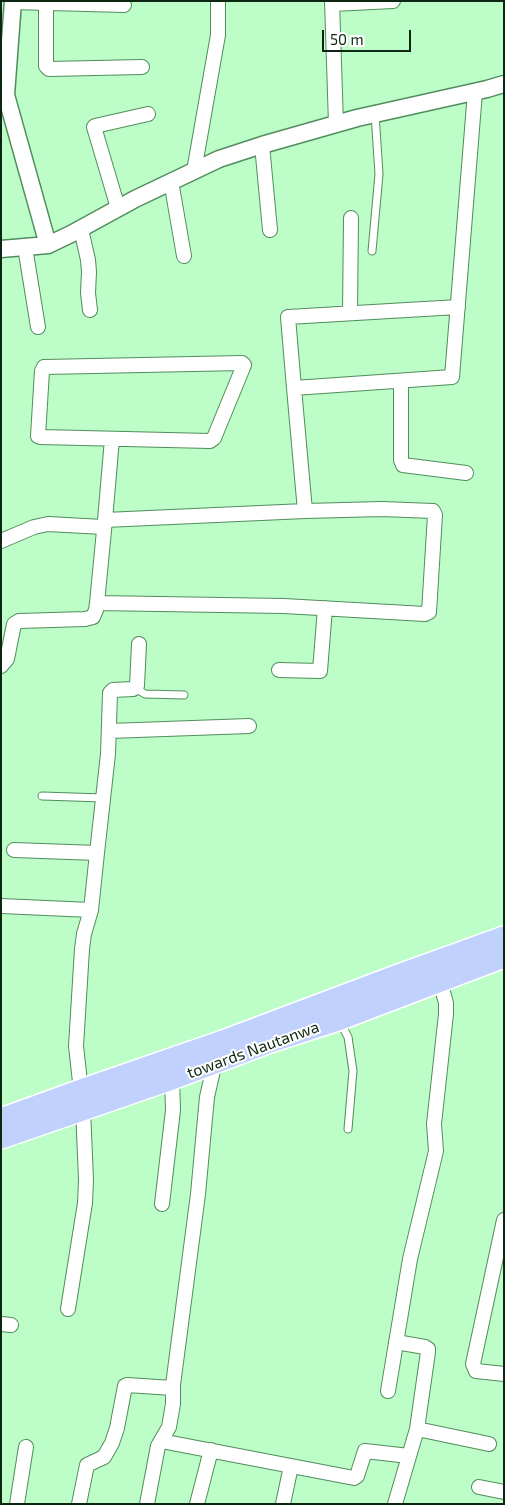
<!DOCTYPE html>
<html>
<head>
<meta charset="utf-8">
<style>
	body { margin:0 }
	#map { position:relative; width:505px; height:1505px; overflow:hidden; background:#bdfdc7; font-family:"Exo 2",sans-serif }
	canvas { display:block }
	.frame { position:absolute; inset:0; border:2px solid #0d2612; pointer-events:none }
	.scale { position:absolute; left:322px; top:30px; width:89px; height:22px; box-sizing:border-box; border:2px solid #0d2612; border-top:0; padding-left:6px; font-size:15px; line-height:18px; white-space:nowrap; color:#0d2612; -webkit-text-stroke:4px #fff; paint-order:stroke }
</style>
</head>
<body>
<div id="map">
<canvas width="505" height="1505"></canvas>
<div class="frame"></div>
<div class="scale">50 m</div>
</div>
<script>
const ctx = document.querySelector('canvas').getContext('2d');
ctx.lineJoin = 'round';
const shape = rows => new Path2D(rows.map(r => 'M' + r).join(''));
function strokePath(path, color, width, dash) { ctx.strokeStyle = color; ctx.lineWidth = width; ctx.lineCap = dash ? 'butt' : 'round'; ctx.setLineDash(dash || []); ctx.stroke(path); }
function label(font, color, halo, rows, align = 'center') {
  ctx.font = font + ' "Exo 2",sans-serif'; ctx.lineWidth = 4; ctx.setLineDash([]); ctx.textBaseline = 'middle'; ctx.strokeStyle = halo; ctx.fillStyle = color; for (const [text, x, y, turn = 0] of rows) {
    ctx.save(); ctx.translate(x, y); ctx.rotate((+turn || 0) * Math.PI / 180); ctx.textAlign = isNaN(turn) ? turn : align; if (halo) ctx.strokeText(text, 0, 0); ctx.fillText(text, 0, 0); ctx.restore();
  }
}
const service = shape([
	[372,251,379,174,375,114],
	[135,688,145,694,184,695],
	[42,796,103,798],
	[340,1022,348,1037,353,1071,348,1129]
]);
const minor = shape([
	[332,1,336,124],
	[12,2,124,5],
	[46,3,46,66,49,69,142,67],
	[332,4,393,1],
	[262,145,270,230],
	[194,171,218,35,218,1],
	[171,181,184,256],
	[118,208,94,127,95,126,148,114],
	[81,229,88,260,89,272,88,293,90,310],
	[25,247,38,327],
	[350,313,351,218],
	[242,363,244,365,214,438,210,441,40,437,38,436,42,371,44,367,242,363],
	[401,381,401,460,403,465,466,473],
	[294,388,288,317,458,307],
	[105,520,112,439],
	[1,541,34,527,48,524,103,527],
	[97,603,284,606,425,614,429,612,435,515,433,511,382,509,305,511],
	[1,666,7,659,14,624,19,621,85,619,93,617,96,610,97,603,105,520,305,511,294,388,452,377,475,92],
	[279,670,320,671,325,608],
	[109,731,249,726],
	[14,850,97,853],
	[1,906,91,910],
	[162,1204,173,1110,172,1079],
	[504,1220,473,1364,476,1371,504,1374],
	[68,1309,85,1203,86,1180,83,1109,76,1046,82,949,84,934,91,910,97,853,108,754,110,693,113,690,133,689,137,686,139,644],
	[1,1324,11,1325],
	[388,1391,410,1259,436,1151,434,1124,446,1014,446,1003,440,981],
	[417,1429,489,1444],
	[161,1441,354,1478,357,1476,365,1451,409,1456],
	[479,1487,504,1492],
	[17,1504,26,1447],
	[79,1504,87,1465,104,1457,112,1443,117,1428,125,1386,127,1385,173,1388],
	[147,1504,158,1446,169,1427,173,1404,173,1385,198,1194,207,1097,215,1062],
	[197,1504,211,1450],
	[283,1504,291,1466],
	[395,1504,417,1429,428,1352,428,1349,425,1347,396,1342]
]);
const tertiary = shape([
	[13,1,6,95,48,245],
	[1,249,48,245,71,234,135,199,219,159,262,145,357,118,487,89,504,84]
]);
const primary = shape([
	[1,1119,81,1090,223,1041,393,977,504,937],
	[1,1138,172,1079,270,1042,338,1020,504,957]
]);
strokePath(service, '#518d5c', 9);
strokePath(minor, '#518d5c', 16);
strokePath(tertiary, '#518d5c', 19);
strokePath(primary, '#fff', 24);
strokePath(service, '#fff', 7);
strokePath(minor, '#fff', 14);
strokePath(tertiary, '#fff', 16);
strokePath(primary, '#c1d1fe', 21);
label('16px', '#0d2612', '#fff', [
	["towards Nautanwa",253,1050,-20]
]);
</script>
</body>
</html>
